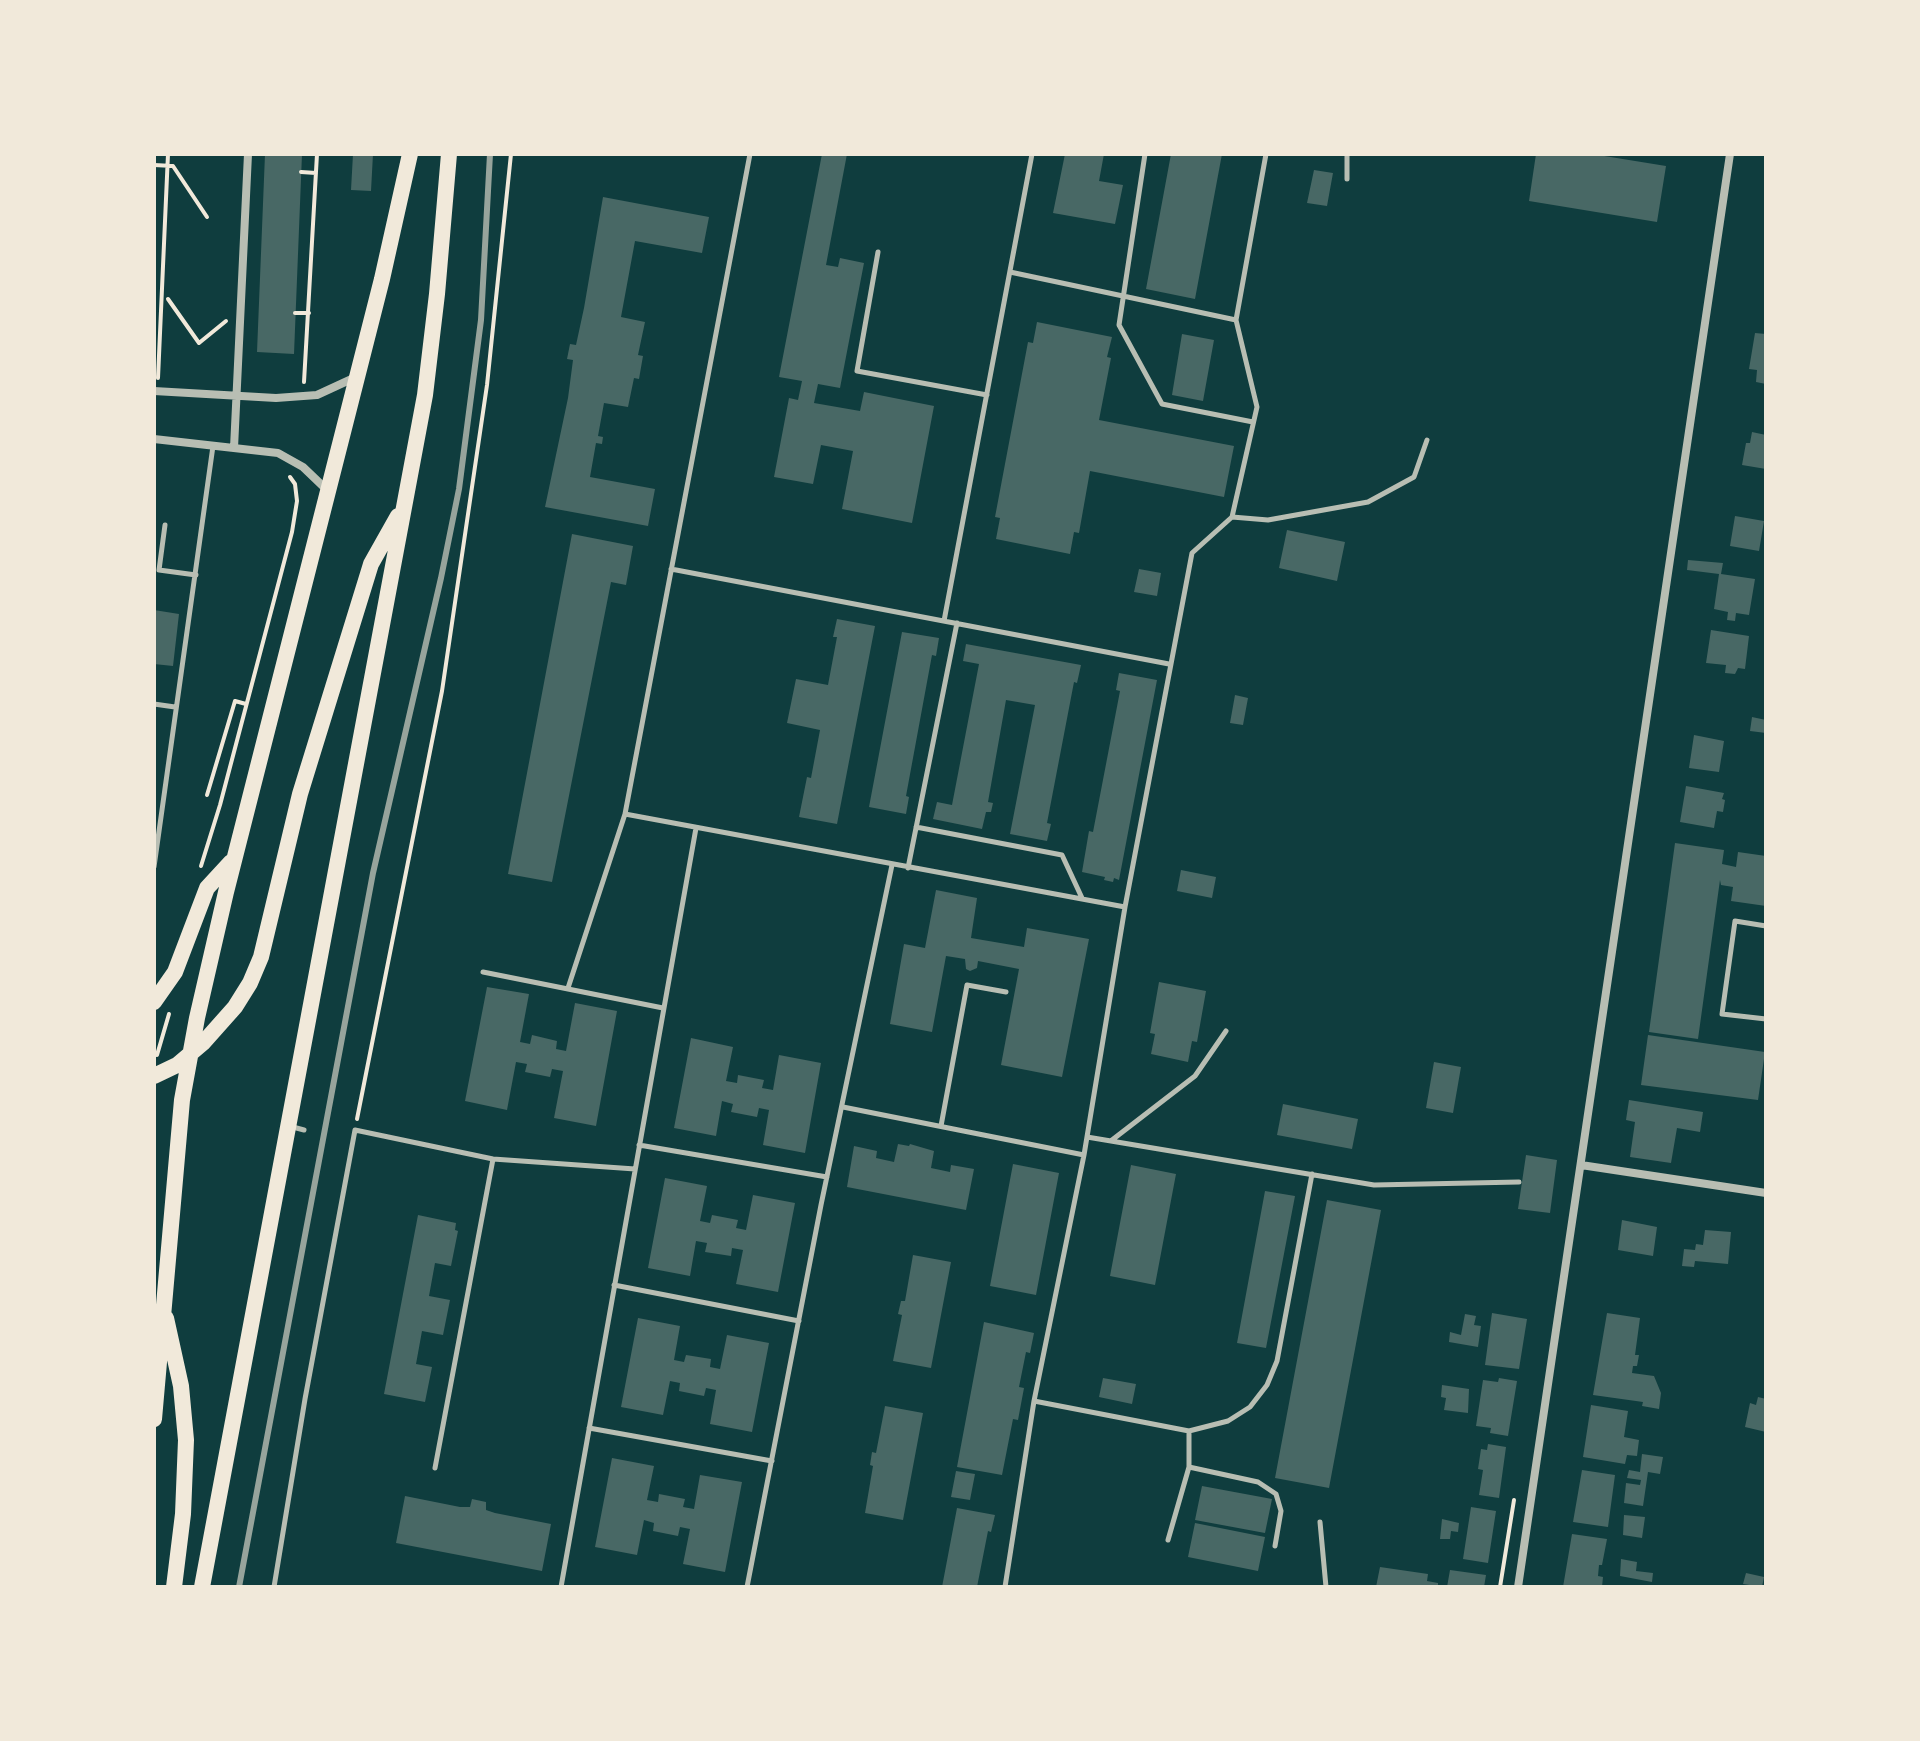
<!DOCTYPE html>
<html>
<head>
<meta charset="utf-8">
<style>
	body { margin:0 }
	#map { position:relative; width:1920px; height:1741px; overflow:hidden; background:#0f3d3e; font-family:Barlow,sans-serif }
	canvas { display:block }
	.frame { position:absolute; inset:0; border:156px solid #f1e9da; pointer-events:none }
</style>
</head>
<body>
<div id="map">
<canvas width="1920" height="1741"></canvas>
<div class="frame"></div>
</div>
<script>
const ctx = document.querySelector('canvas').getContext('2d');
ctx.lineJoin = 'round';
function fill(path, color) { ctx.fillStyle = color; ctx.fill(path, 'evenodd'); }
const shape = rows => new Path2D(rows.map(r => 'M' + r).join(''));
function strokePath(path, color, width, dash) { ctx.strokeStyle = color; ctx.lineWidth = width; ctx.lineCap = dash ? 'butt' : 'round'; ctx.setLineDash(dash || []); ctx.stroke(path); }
fill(shape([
	[265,154,302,154,294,354,257,352],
	[353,154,373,154,371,191,351,190],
	[822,154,847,154,826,265,838,267,840,258,864,263,840,388,818,384,814,403,860,411,864,392,934,406,912,523,842,509,853,451,821,445,813,484,774,477,789,398,798,400,802,381,779,377],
	[1065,154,1104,154,1099,181,1123,185,1115,224,1053,213],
	[1171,154,1222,154,1195,299,1146,289],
	[1536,154,1592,154,1666,166,1657,222,1529,201],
	[1314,170,1333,173,1327,206,1307,203],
	[603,197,709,217,702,253,635,241,621,317,645,322,638,355,643,356,639,379,634,378,628,407,604,403,598,436,603,437,602,444,596,443,590,477,655,489,648,526,545,507,568,398,573,360,567,359,570,344,576,345,584,308],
	[1037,322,1112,337,1107,357,1111,358,1099,420,1234,446,1224,497,1090,471,1079,533,1074,532,1070,554,996,539,1000,518,995,517,1028,342,1033,343],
	[1755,333,1766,334,1766,384,1756,382,1757,370,1749,369],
	[1182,334,1214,340,1203,401,1172,395],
	[1752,432,1766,435,1766,469,1742,465,1746,443,1750,443],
	[1735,516,1764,521,1759,551,1730,546],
	[1287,530,1345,542,1337,581,1279,568],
	[572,534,633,546,626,585,611,582,552,882,508,874],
	[1688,560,1723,563,1721,574,1755,579,1749,615,1736,613,1735,621,1727,620,1728,612,1714,609,1719,574,1687,570],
	[1139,569,1161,573,1157,596,1134,592],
	[154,610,179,614,173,666,154,664],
	[837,619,875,626,837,824,799,817,807,777,811,778,820,730,787,723,796,679,828,685,837,637,833,637],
	[1711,630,1749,636,1745,669,1738,668,1735,674,1725,673,1726,665,1706,663],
	[902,632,939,638,936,656,932,655,906,796,909,797,906,814,869,807],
	[966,644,1081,665,1077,683,1074,682,1047,823,1051,824,1047,841,1010,834,1035,705,1006,700,988,802,993,803,991,812,986,812,982,829,933,819,937,802,952,805,979,664,963,661],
	[1119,673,1157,680,1119,880,1114,878,1113,882,1104,880,1105,877,1082,872,1089,831,1093,832,1120,691,1116,690],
	[1235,695,1248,698,1243,725,1230,723],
	[1752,717,1766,720,1766,733,1750,731],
	[1694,735,1724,741,1719,772,1689,768],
	[1686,786,1724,793,1722,799,1725,800,1723,812,1717,811,1714,828,1680,822],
	[1675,843,1724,850,1722,864,1736,867,1738,852,1766,856,1766,906,1731,901,1733,887,1721,885,1720,880,1698,1039,1649,1032],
	[1181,870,1216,877,1212,898,1177,891],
	[936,890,977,898,971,938,1024,947,1027,928,1089,939,1062,1077,1001,1065,1019,969,978,961,977,968,970,971,966,969,965,959,946,956,932,1032,890,1024,904,944,925,948],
	[1159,982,1206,991,1197,1042,1192,1041,1188,1062,1151,1054,1155,1034,1150,1033],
	[487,987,529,994,520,1042,530,1044,532,1035,557,1041,556,1049,566,1051,575,1003,617,1011,596,1126,554,1118,563,1071,552,1069,550,1077,525,1072,527,1064,516,1062,507,1110,465,1101],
	[1648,1035,1765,1052,1758,1100,1641,1085],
	[691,1038,733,1047,726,1081,737,1083,738,1075,764,1080,762,1088,773,1090,779,1055,821,1063,805,1153,763,1145,769,1110,759,1108,757,1117,731,1112,733,1104,722,1101,716,1136,674,1128],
	[1434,1062,1461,1067,1453,1113,1426,1108],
	[1629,1100,1703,1112,1700,1132,1677,1128,1671,1163,1630,1157,1635,1122,1626,1120],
	[1283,1104,1358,1119,1352,1149,1277,1135],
	[898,1144,909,1146,910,1144,934,1151,931,1168,950,1172,951,1165,974,1169,966,1210,847,1187,854,1146,877,1151,876,1158,894,1162],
	[1526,1155,1557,1160,1550,1213,1518,1209],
	[1013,1164,1059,1173,1036,1295,990,1286],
	[1131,1165,1176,1174,1155,1285,1110,1276],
	[665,1178,707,1186,700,1221,710,1223,712,1215,738,1220,736,1228,746,1230,753,1195,795,1203,778,1292,736,1284,743,1250,732,1248,731,1256,705,1252,707,1243,696,1241,690,1276,648,1268],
	[1265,1191,1295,1196,1266,1348,1237,1343],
	[1327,1200,1381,1210,1329,1488,1275,1478],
	[418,1215,456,1223,455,1230,458,1231,451,1266,435,1263,429,1296,450,1300,443,1335,422,1331,416,1364,432,1367,425,1402,384,1394],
	[1622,1220,1657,1227,1653,1256,1618,1250],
	[1705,1230,1731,1232,1728,1264,1695,1261,1694,1267,1682,1266,1684,1249,1695,1250,1696,1244,1703,1245],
	[913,1255,951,1262,931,1368,893,1361,902,1315,898,1314,901,1301,905,1301],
	[1492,1313,1527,1319,1519,1369,1485,1365],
	[1607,1313,1640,1318,1635,1355,1639,1355,1637,1366,1633,1366,1632,1373,1654,1376,1661,1393,1659,1409,1642,1406,1643,1402,1593,1395],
	[1465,1314,1476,1316,1474,1325,1481,1326,1478,1347,1449,1342,1450,1332,1461,1335],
	[638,1318,680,1326,674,1360,684,1362,686,1355,711,1359,710,1367,720,1369,727,1335,769,1343,752,1432,710,1424,716,1390,706,1388,704,1396,679,1391,680,1383,670,1381,663,1415,621,1407],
	[984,1322,1034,1333,1030,1353,1026,1352,1019,1387,1024,1388,1018,1420,1013,1419,1002,1475,957,1467],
	[1103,1378,1136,1384,1132,1404,1099,1397],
	[1499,1378,1517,1381,1508,1436,1490,1433,1491,1428,1476,1426,1483,1380,1498,1382],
	[1442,1385,1469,1389,1468,1413,1444,1410,1446,1398,1441,1397],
	[1758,1397,1766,1399,1766,1432,1745,1427,1750,1403,1756,1405],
	[1591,1405,1628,1411,1624,1437,1639,1440,1637,1456,1627,1455,1625,1464,1583,1457],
	[885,1406,923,1413,903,1520,865,1513,873,1466,870,1465,872,1452,876,1453],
	[1488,1444,1506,1447,1499,1498,1479,1495,1483,1470,1478,1469,1481,1449,1487,1450],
	[1642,1454,1663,1457,1660,1474,1648,1472,1643,1506,1624,1503,1626,1483,1640,1485,1641,1480,1627,1478,1629,1470,1640,1472],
	[612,1458,654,1466,647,1500,658,1502,659,1494,685,1499,683,1507,694,1509,700,1475,742,1482,725,1572,683,1564,690,1529,680,1527,678,1536,653,1531,654,1523,644,1520,637,1555,595,1547],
	[1582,1470,1615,1475,1608,1527,1573,1522],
	[956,1471,975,1474,970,1500,951,1497],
	[1202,1486,1272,1499,1265,1533,1195,1520],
	[405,1496,460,1507,470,1507,472,1499,486,1502,486,1510,495,1513,551,1524,542,1571,396,1543],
	[1471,1507,1496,1511,1488,1563,1463,1559],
	[957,1508,995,1515,991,1532,988,1531,977,1587,942,1587],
	[1624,1515,1645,1517,1642,1538,1623,1535],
	[1442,1519,1459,1523,1458,1532,1451,1531,1450,1539,1440,1539],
	[1195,1523,1265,1537,1258,1571,1188,1557],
	[1572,1534,1607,1539,1602,1565,1599,1565,1598,1576,1603,1577,1602,1587,1563,1587],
	[1621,1559,1637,1562,1636,1571,1653,1573,1652,1582,1620,1576],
	[1380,1567,1428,1574,1427,1581,1438,1583,1438,1587,1376,1587],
	[1450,1570,1486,1575,1484,1587,1447,1587],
	[1746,1573,1764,1577,1762,1587,1743,1584]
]), '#486865');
strokePath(shape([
	[154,165,173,166,207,217],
	[301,172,316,173],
	[168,299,199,343,226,321],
	[295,313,309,313],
	[158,378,168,154],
	[304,382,317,154],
	[207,795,235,701,246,704],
	[201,866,220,805,292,532,297,501,295,484,290,477],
	[157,1055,169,1014],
	[357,1119,442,691,487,385,511,154],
	[1500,1587,1514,1500]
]), '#f1e9da', 4);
strokePath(shape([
	[1145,154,1119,325,1162,404,1253,422],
	[1347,154,1347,179],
	[878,252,857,371,987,395],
	[1236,320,1266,154],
	[1232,517,1268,520,1368,502,1414,477,1427,440],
	[165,525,159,570,196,575],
	[671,569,1169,664],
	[944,621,1032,154],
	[154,704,175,707],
	[625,814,1125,907],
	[916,827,1062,855,1082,898],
	[154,867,213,446],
	[908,868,957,623],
	[1766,926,1735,921,1722,1014,1766,1019],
	[483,972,663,1008],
	[568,988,625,814,750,154],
	[843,1107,1084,1155],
	[289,1126,304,1130],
	[941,1126,967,985,1006,992],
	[1087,1137,1374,1185,1519,1182],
	[1112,1140,1195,1076,1226,1031],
	[639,1145,827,1177],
	[614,1285,799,1321],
	[1034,1401,1189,1431,1228,1421,1250,1407,1267,1385,1277,1361,1312,1174],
	[589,1428,772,1461],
	[1189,1467,1258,1482,1276,1494,1281,1511,1275,1546],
	[435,1468,493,1159],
	[1320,1522,1326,1587],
	[1168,1540,1189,1467,1189,1431],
	[274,1587,305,1399,355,1130,493,1159,635,1169],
	[561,1587,696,828],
	[747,1587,821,1205,892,865],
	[1005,1587,1034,1401,1084,1155,1125,907,1192,553,1232,517,1257,407,1236,320,1010,272]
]), '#b8beb3', 5);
strokePath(shape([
	[154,391,276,398,317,395,356,377],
	[154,439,278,453,303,467,327,490],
	[234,448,248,154],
	[1581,1165,1766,1193],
	[1518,1587,1730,154]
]), '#b8beb3', 8);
strokePath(shape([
	[154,1002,175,972,207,888,231,862],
	[154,1076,177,1065,203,1043,235,1007,250,983,261,957,300,794,371,564,398,516],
	[166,1318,181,1386,186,1440,183,1514,174,1587],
	[154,1419,182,1100,197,1018,226,892,382,279,410,154],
	[202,1587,425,395,437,294,449,154]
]), '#f1e9da', 16);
strokePath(shape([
	[239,1587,373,873,441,578,459,489,481,320,490,154]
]), '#97a49c', 6);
</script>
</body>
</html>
